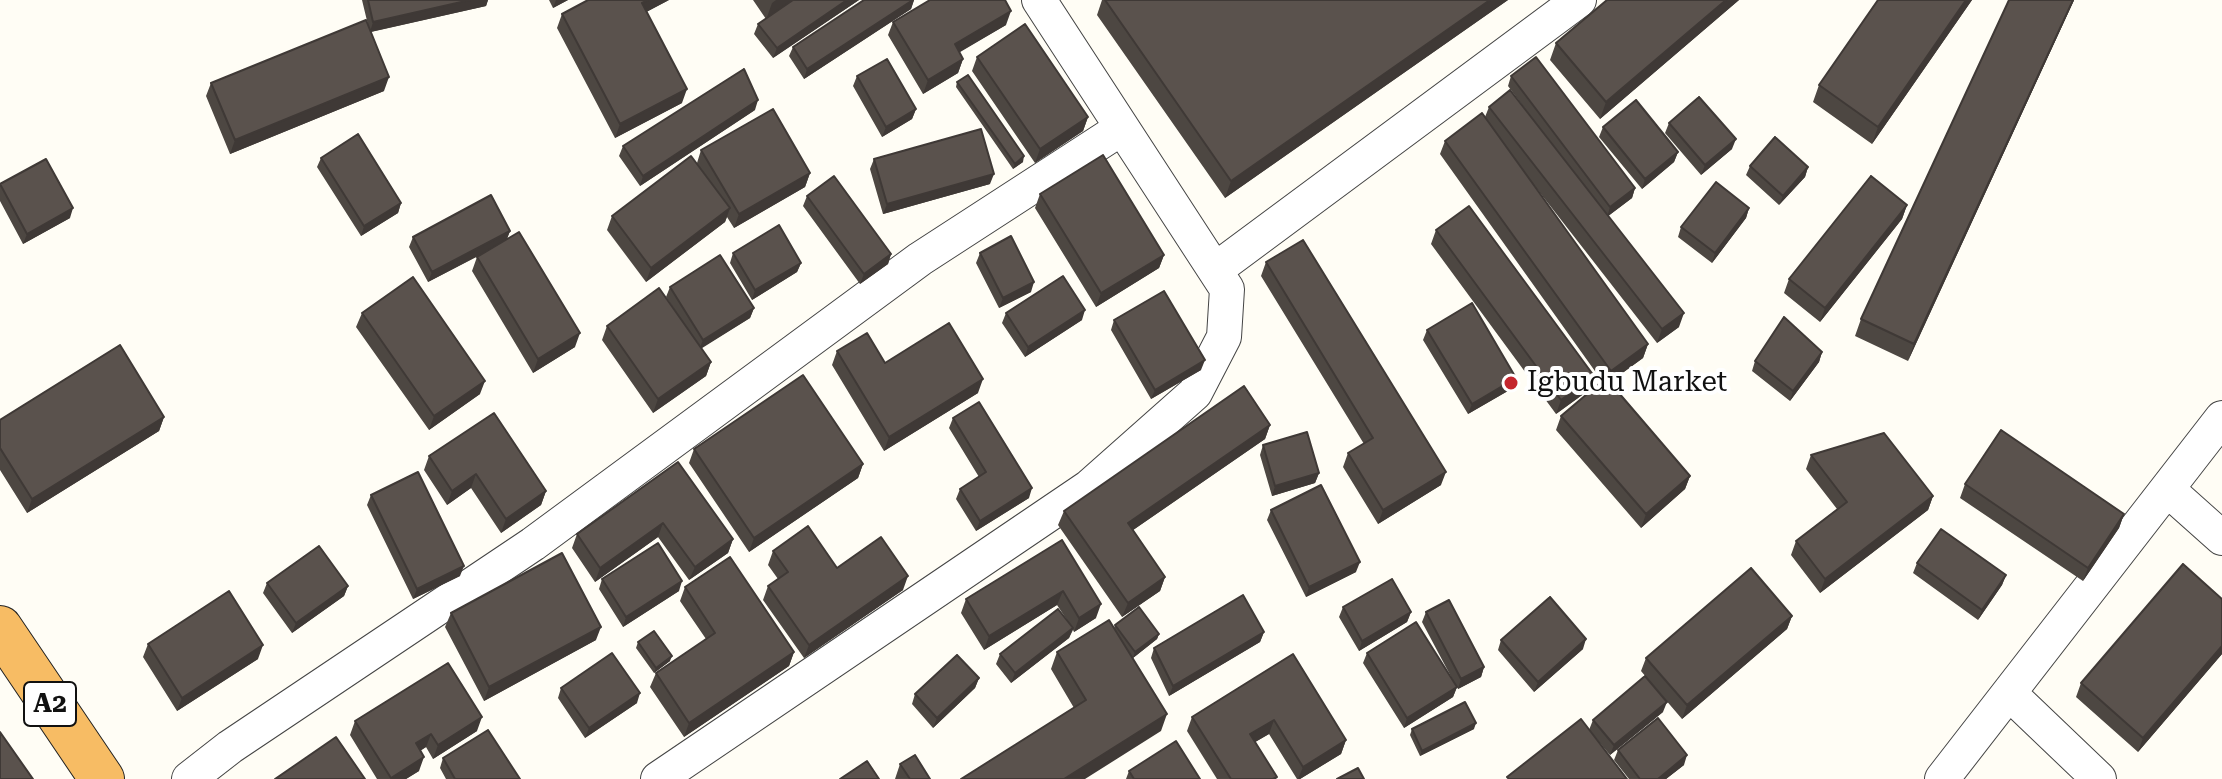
<!DOCTYPE html>
<html>
<head>
<meta charset="utf-8">
<style>
	body { margin:0 }
	canvas { display:block; background:#fffdf5 }
</style>
</head>
<body>
<canvas width="2222" height="779"></canvas>
<script>
const ctx = document.querySelector('canvas').getContext('2d');
ctx.lineJoin = 'round';
const shape = rows => new Path2D(rows.map(r => 'M' + r).join(''));
function strokePath(path, color, width, dash) { ctx.strokeStyle = color; ctx.lineWidth = width; ctx.lineCap = dash ? 'butt' : 'round'; ctx.setLineDash(dash || []); ctx.stroke(path); }
function fill(path, color) { ctx.fillStyle = color; ctx.fill(path, 'evenodd'); }
function label(font, color, halo, rows, align = 'center') {
  ctx.font = font + ' "Roboto Serif",serif'; ctx.lineWidth = 8; ctx.setLineDash([]); ctx.textBaseline = 'middle'; ctx.strokeStyle = halo; ctx.fillStyle = color; for (const [text, x, y, turn = 0] of rows) {
    ctx.save(); ctx.translate(x, y); ctx.rotate((+turn || 0) * Math.PI / 180); ctx.textAlign = isNaN(turn) ? turn : align; if (halo) ctx.strokeText(text, 0, 0); ctx.fillText(text, 0, 0); ctx.restore();
  }
}
const minor = shape([
	[1215,270,1579,0],
	[2167,489,2222,538],
	[2009,693,2099,779],
	[189,779,230,747,533,544,920,259,1122,128],
	[658,779,1089,487,1195,393,1224,337,1227,289,1039,0],
	[1942,779,2222,418]
]);
const trunk = shape([
	[0,628,102,779]
]);
strokePath(minor, '#444', 36);
strokePath(trunk, '#222', 46);
strokePath(minor, '#fff', 34);
strokePath(trunk, '#f7bc64', 44);
fill(shape([
	[362,0,488,0,486,6,371,32,384,91,230,154,206,96,211,83,368,25],
	[549,0,568,0,553,8],
	[669,0,646,12,682,103,615,138,557,28,562,14],
	[753,0,859,0,773,58,754,34,758,24,766,19],
	[864,0,914,0,911,9,804,79,789,56,793,47],
	[1102,0,1508,0,1225,198,1097,15],
	[1607,0,1739,0,1600,119,1550,60,1556,43],
	[1878,0,1972,0,1872,144,1813,102,1819,85],
	[2009,0,2074,0,1908,361,1855,336,1861,319],
	[893,22,1006,25,959,52,963,59,958,73,923,94,888,35],
	[977,57,1088,117,1083,131,1035,163,972,71],
	[857,76,916,109,912,119,882,137,853,86],
	[1511,76,1635,188,1632,198,1608,216,1679,327,1657,343,1530,180,1648,344,1643,358,1610,382,1690,476,1685,489,1641,528,1556,430,1561,416,1602,381,1440,154,1445,141,1485,117,1489,107,1531,117,1508,86],
	[957,82,1023,162,1013,169,956,87],
	[755,110,640,186,619,156,623,146],
	[1669,123,1732,149,1701,175,1665,133],
	[1603,127,1678,152,1674,162,1642,189,1599,137],
	[701,150,810,173,805,187,734,228,727,217,725,222,646,282,607,230,612,216,697,163],
	[321,158,401,203,398,213,361,236,317,167],
	[874,159,990,184,883,214,870,169],
	[1750,166,1808,167,1805,177,1779,205,1746,175],
	[0,184,70,218,23,244,0,201],
	[1040,194,1164,255,1159,268,1096,307,1035,208],
	[807,196,891,254,888,264,860,284,803,206],
	[1907,205,1902,219,1820,322,1784,293,1789,279],
	[1749,208,1746,218,1712,263,1678,237,1681,227],
	[1436,230,1589,390,1556,414,1431,244],
	[510,231,507,239,575,347,533,373,472,271,477,257,488,251,428,282,409,247,413,237],
	[733,253,801,263,797,272,752,300,730,263],
	[980,253,1031,292,999,308,976,263],
	[1266,262,1441,485,1378,524,1343,467,1348,453,1364,444,1261,276],
	[670,287,754,308,750,318,701,348,711,362,706,376,653,413,602,340,607,326,676,312,666,297],
	[362,313,480,394,429,430,356,327],
	[1006,313,1082,320,1025,357,1002,323],
	[1114,320,1201,370,1151,399,1111,330],
	[1427,330,1513,388,1468,414,1423,340],
	[837,351,885,363,978,393,884,451,832,365],
	[1822,352,1819,362,1790,401,1752,371,1755,361],
	[164,417,159,431,27,513,0,470,0,420],
	[953,418,1029,498,976,531,956,499,960,489,979,477,949,428],
	[1270,425,1265,439,1133,530,1165,577,1160,591,1122,617,1058,525,1064,511],
	[1263,445,1319,473,1315,483,1272,496,1260,455],
	[694,449,863,464,858,478,749,552,689,463],
	[1811,455,1933,496,1928,510,1820,593,1791,555,1796,541,1837,509,1806,469],
	[429,456,546,491,541,505,501,533,471,488,447,505,424,470],
	[678,462,733,539,728,553,689,580,658,537,595,582,572,548,577,534],
	[1965,484,2124,514,2119,528,2083,581,1960,498],
	[371,495,460,576,413,599,367,505],
	[1271,510,1356,572,1306,597,1267,520],
	[1062,540,1096,618,1074,632,1073,630,1069,638,1011,683,996,664,1000,654,1067,620,1057,605,984,650,961,613,966,599],
	[773,551,903,590,804,658,763,600,768,586,778,579,768,565],
	[1917,563,2006,575,2002,585,1978,620,1913,573],
	[602,579,679,591,623,627,599,589],
	[267,583,348,586,344,596,292,633,263,593],
	[685,587,794,652,789,666,684,737,650,687,656,673,706,639,680,601],
	[2222,599,2222,654,2138,752,2076,697,2081,683],
	[1343,607,1411,612,1407,622,1359,651,1339,617],
	[1426,612,1484,667,1481,677,1458,689,1457,687,1453,697,1404,728,1363,663,1367,653,1456,686,1422,622],
	[451,613,596,640,484,701,445,627],
	[1792,616,1787,629,1682,719,1641,671,1646,658],
	[1115,625,1159,634,1157,639,1133,658,1161,731,1074,708,1051,669,1057,652,1114,628],
	[1264,632,1260,642,1169,696,1151,658,1154,648],
	[1501,640,1583,649,1534,692,1498,650],
	[638,642,670,661,654,673,636,648],
	[148,644,258,659,177,711,143,657],
	[1293,654,1346,740,1341,754,1300,779,1297,779,1269,734,1255,742,1277,777,1276,779,1217,779,1187,731,1192,717],
	[979,678,975,688,933,728,912,704,915,694],
	[561,688,637,703,585,738,558,698],
	[1663,712,1610,755,1589,730,1593,720],
	[355,721,477,731,433,759,426,747,420,751,419,771,406,779,377,779,350,735],
	[1412,729,1474,729,1420,756,1410,735],
	[1618,750,1684,765,1666,779,1629,779,1614,760],
	[443,758,520,779,446,779,440,768],
	[900,764,930,779,895,779],
	[1129,771,1200,779,1126,779]
]), '#4d4742');
fill(shape([
	[470,0,488,0,486,6,370,32,373,22],
	[556,0,568,0,553,8],
	[648,0,669,0,637,17,642,3],
	[776,0,795,0,766,20,772,3],
	[847,0,859,0,773,58,777,48],
	[913,0,914,0,911,9,804,79,807,69],
	[1490,0,1508,0,1225,198,1231,181],
	[1726,0,1739,0,1600,119,1606,102],
	[1966,0,1972,0,1872,144,1878,127],
	[2073,0,2074,0,1908,361,1914,344],
	[1011,11,1006,25,950,58,955,44],
	[963,59,958,73,923,94,928,80],
	[389,77,384,91,230,154,235,140],
	[687,89,682,103,615,138,620,124],
	[758,100,755,110,640,186,643,176],
	[916,109,912,119,882,137,886,127],
	[1088,117,1083,131,1035,163,1040,149],
	[1736,139,1732,149,1701,175,1705,165],
	[1678,152,1674,162,1642,189,1645,179],
	[1024,156,1023,162,1013,169,1015,164],
	[1808,167,1805,177,1779,205,1783,196],
	[810,173,805,187,734,228,739,214],
	[994,174,990,184,883,214,887,204],
	[1635,188,1632,198,1607,217,1610,207],
	[401,203,398,213,361,236,364,226],
	[1907,205,1902,219,1820,322,1825,308],
	[73,208,70,218,23,244,27,234],
	[730,208,725,222,646,282,651,268],
	[1749,208,1746,218,1712,263,1715,253],
	[510,231,506,241,428,282,432,272],
	[891,254,888,264,860,284,864,274],
	[1164,255,1159,268,1096,307,1101,293],
	[801,263,797,272,752,300,755,290],
	[1034,282,1031,292,999,308,1003,298],
	[754,308,750,318,699,350,703,340],
	[1085,310,1082,320,1025,357,1028,347],
	[1684,313,1679,327,1657,343,1662,329],
	[580,333,575,347,533,373,538,359],
	[1648,344,1643,358,1606,385,1611,371],
	[1822,352,1819,362,1790,401,1793,391],
	[1205,360,1201,370,1151,399,1155,390],
	[711,362,706,376,653,413,658,399],
	[1594,376,1589,390,1556,414,1561,400],
	[1516,378,1513,388,1468,414,1472,404],
	[983,379,978,393,884,451,889,437],
	[485,381,480,394,429,430,434,416],
	[164,417,159,431,27,513,32,499],
	[1270,425,1265,439,1123,537,1128,523],
	[863,464,858,478,749,552,754,538],
	[1446,472,1441,485,1378,524,1383,510],
	[1319,473,1315,483,1272,496,1275,486],
	[476,474,471,488,447,505,452,491],
	[1690,476,1685,489,1641,528,1646,514],
	[1032,488,1029,498,976,531,980,521],
	[546,491,541,505,501,533,506,519],
	[1933,496,1928,510,1820,593,1825,579],
	[2124,514,2119,528,2083,581,2088,568],
	[663,523,658,537,595,582,600,568],
	[733,539,728,553,689,580,695,567],
	[1360,562,1356,572,1306,597,1309,587],
	[464,566,460,576,413,599,417,589],
	[2006,575,2002,585,1978,620,1982,610],
	[908,576,903,590,804,658,809,645],
	[1165,577,1160,591,1122,617,1128,603],
	[682,581,679,591,623,627,626,617],
	[348,586,344,596,292,633,296,623],
	[1063,591,1057,605,984,650,989,636],
	[1101,604,1096,618,1074,632,1079,618],
	[1411,612,1407,622,1359,651,1362,641],
	[1792,616,1787,629,1682,719,1687,705],
	[601,627,596,640,484,701,489,687],
	[1073,628,1069,638,1011,683,1015,673],
	[1264,632,1260,642,1169,696,1173,686],
	[1159,634,1157,639,1133,658,1135,652],
	[1586,639,1583,649,1534,692,1538,682],
	[263,645,258,659,177,711,182,698],
	[2222,646,2222,654,2138,752,2143,738],
	[794,652,789,666,684,737,689,723],
	[672,656,670,661,654,673,656,668],
	[1484,667,1481,677,1458,689,1461,679],
	[979,678,975,688,933,728,937,718],
	[1457,687,1453,697,1404,728,1407,718],
	[640,693,637,703,585,738,589,728],
	[1667,702,1663,712,1610,755,1614,745],
	[1167,714,1161,731,1085,779,1064,779],
	[482,717,477,731,433,759,438,745],
	[1274,720,1269,734,1245,748,1250,734],
	[1476,723,1474,729,1420,756,1422,751],
	[431,734,426,747,410,757,416,743],
	[1346,740,1341,754,1300,779,1298,779,1303,767],
	[1687,755,1684,765,1666,779,1658,779],
	[424,757,419,771,406,779,390,779]
]), '#3f3936');
const building = shape([
	[368,0,470,0,373,22,368,0],
	[588,0,648,0,642,3,687,89,620,124,562,14,588,0],
	[793,0,847,0,777,48,758,24,793,0],
	[864,0,913,0,807,69,793,47,864,0],
	[930,0,1005,0,1011,11,955,44,963,59,928,80,893,22,930,0],
	[1105,0,1490,0,1231,181,1105,0],
	[1607,0,1726,0,1606,102,1556,43,1607,0],
	[1878,0,1966,0,1878,127,1819,85,1878,0],
	[2009,0,2073,0,1914,344,1861,319,2009,0],
	[366,20,389,77,235,140,211,83,366,20],
	[1025,24,1088,117,1040,149,977,57,1025,24],
	[1536,57,1635,188,1610,207,1511,76,1536,57],
	[887,59,916,109,886,127,857,76,887,59],
	[744,69,758,100,643,176,623,146,744,69],
	[968,75,1024,156,1015,164,957,82,968,75],
	[1510,90,1684,313,1662,329,1489,107,1510,90],
	[1699,97,1736,139,1705,165,1669,123,1699,97],
	[1636,100,1678,152,1645,179,1603,127,1636,100],
	[773,109,810,173,739,214,701,150,773,109],
	[1482,113,1648,344,1611,371,1445,141,1482,113],
	[981,129,994,174,887,204,874,159,981,129],
	[358,134,401,203,364,226,321,158,358,134],
	[1775,137,1808,167,1783,196,1750,166,1775,137],
	[1103,155,1164,255,1101,293,1040,194,1103,155],
	[691,156,730,208,651,268,612,216,691,156],
	[46,159,73,208,27,234,0,184,46,159],
	[834,176,891,254,864,274,807,196,834,176],
	[1871,176,1907,205,1825,308,1789,279,1871,176],
	[1716,182,1749,208,1715,253,1681,227,1716,182],
	[491,195,510,231,432,272,413,237,491,195],
	[1469,206,1594,376,1561,400,1436,230,1469,206],
	[779,225,801,263,755,290,733,253,779,225],
	[519,232,580,333,538,359,477,257,519,232],
	[1011,236,1034,282,1003,298,980,253,1011,236],
	[1303,240,1446,472,1383,510,1348,453,1373,438,1266,262,1303,240],
	[720,255,754,308,703,340,670,287,720,255],
	[1063,276,1085,310,1028,347,1006,313,1063,276],
	[413,277,485,381,434,416,362,313,413,277],
	[659,288,711,362,658,399,607,326,659,288],
	[1164,291,1205,360,1155,390,1114,320,1164,291],
	[1472,303,1516,378,1472,404,1427,330,1472,303],
	[1784,317,1822,352,1793,391,1755,361,1784,317],
	[949,323,983,379,889,437,837,351,867,333,885,363,949,323],
	[120,345,164,417,32,499,0,448,0,420,120,345],
	[803,375,863,464,754,538,694,449,803,375],
	[1606,378,1690,476,1646,514,1561,416,1606,378],
	[1244,386,1270,425,1128,523,1165,577,1128,603,1064,511,1244,386],
	[979,402,1032,488,980,521,960,489,986,472,953,418,979,402],
	[494,413,546,491,506,519,476,474,452,491,429,456,494,413],
	[2001,430,2124,514,2088,568,1965,484,2001,430],
	[1307,432,1319,473,1275,486,1263,445,1307,432],
	[1884,433,1933,496,1825,579,1796,541,1847,502,1811,455,1884,433],
	[678,462,733,539,695,567,663,523,600,568,577,534,678,462],
	[418,472,464,566,417,589,371,495,418,472],
	[1321,485,1360,562,1309,587,1271,510,1321,485],
	[808,526,837,568,881,537,908,576,809,645,768,586,788,572,773,551,808,526],
	[1941,529,2006,575,1982,610,1917,563,1941,529],
	[1062,540,1101,604,1079,618,1063,591,989,636,966,599,1062,540],
	[658,543,682,581,626,617,602,579,658,543],
	[319,546,348,586,296,623,267,583,319,546],
	[562,553,601,627,489,687,451,613,562,553],
	[730,557,794,652,689,723,656,673,715,633,685,587,730,557],
	[2183,564,2222,599,2222,646,2143,738,2081,683,2183,564],
	[1751,568,1792,616,1687,705,1646,658,1751,568],
	[1392,579,1411,612,1362,641,1343,607,1392,579],
	[229,591,263,645,182,698,148,644,229,591],
	[1243,595,1264,632,1173,686,1154,648,1243,595],
	[1550,597,1586,639,1538,682,1501,640,1550,597],
	[1449,600,1484,667,1461,679,1426,612,1449,600],
	[1139,607,1159,634,1135,652,1115,625,1139,607],
	[1058,609,1073,628,1015,673,1000,654,1058,609],
	[1109,620,1167,714,1064,779,961,779,1086,700,1057,652,1109,620],
	[1416,622,1457,687,1407,718,1367,653,1416,622],
	[654,631,672,656,656,668,638,642,654,631],
	[612,653,640,693,589,728,561,688,612,653],
	[1293,654,1346,740,1303,767,1274,720,1250,734,1277,777,1273,779,1231,779,1192,717,1293,654],
	[957,655,979,678,937,718,915,694,957,655],
	[448,663,482,717,438,745,431,734,416,743,424,757,391,778,355,721,448,663],
	[1645,676,1667,702,1614,745,1593,720,1645,676],
	[1465,702,1476,723,1422,751,1412,729,1465,702],
	[1658,718,1687,755,1658,779,1640,779,1618,750,1658,718],
	[1581,719,1627,779,1509,779,1507,777,1581,719],
	[488,730,520,779,455,779,443,758,488,730],
	[0,732,33,779,0,779,0,732],
	[336,737,365,779,275,779,336,737],
	[1176,741,1200,779,1134,779,1129,771,1176,741],
	[915,755,930,779,910,779,900,764,915,755],
	[867,761,879,779,840,779,867,761],
	[1358,768,1364,779,1337,779,1358,768]
]);
fill(building, '#5a524d');
strokePath(building, '#3f3936', 2);
for (const [x, y, r, color] of [
	[1511,383,8,"#c4262e"]
]) { const dot = new Path2D(); dot.arc(x, y, r, 0, 2 * Math.PI); ctx.fillStyle = color; ctx.fill(dot); strokePath(dot, '#fff', 3); }
for (const [x, y, w] of [
	[50,704,52]
]) { const box = new Path2D(); box.roundRect(x - w / 2, y - 22, w, 44, 6); ctx.fillStyle = '#fff'; ctx.fill(box); strokePath(box, '#111', 2); }
label('bold 26px', '#111', null, [
	["A2",50,704]
]);
label('28px', '#111', '#fff', [
	["Igbudu Market",1527,383]
], 'left');
</script>
</body>
</html>
